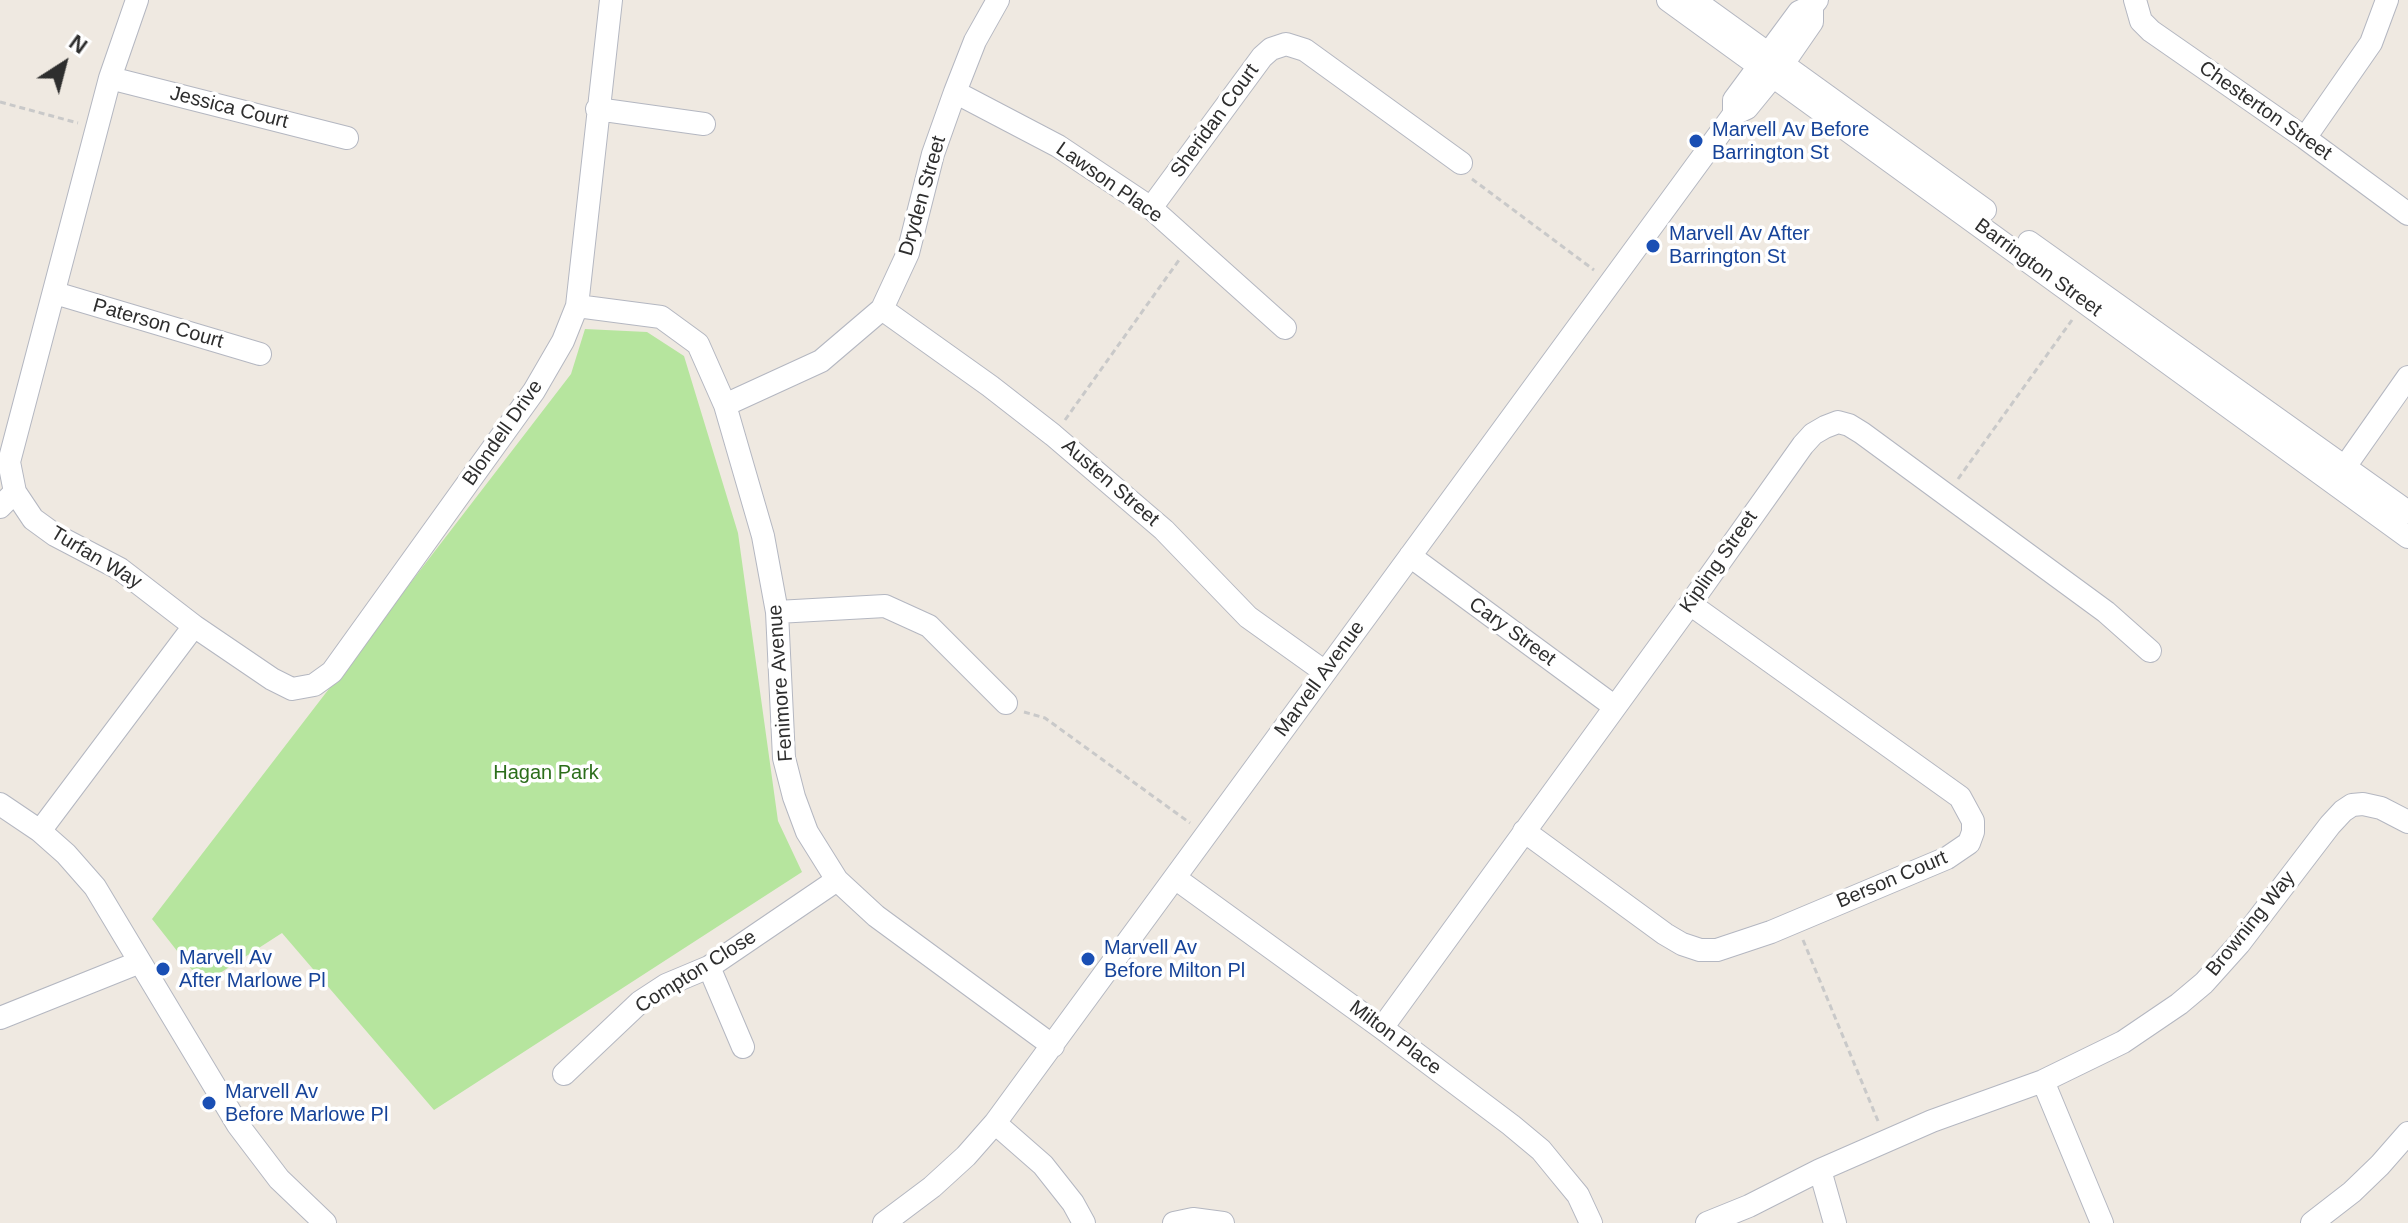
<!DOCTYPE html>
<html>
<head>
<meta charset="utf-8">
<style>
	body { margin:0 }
	#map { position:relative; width:2408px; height:1223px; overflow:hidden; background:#efe9e1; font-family:Arial,sans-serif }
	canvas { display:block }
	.north { position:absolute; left:24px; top:24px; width:80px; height:80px; -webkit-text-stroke:6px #fff; paint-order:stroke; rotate:36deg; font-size:22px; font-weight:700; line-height:32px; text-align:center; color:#2e2e2e }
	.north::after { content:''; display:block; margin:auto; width:28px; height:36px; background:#2e2e2e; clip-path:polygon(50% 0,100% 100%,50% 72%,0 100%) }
</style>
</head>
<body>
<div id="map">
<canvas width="2408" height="1223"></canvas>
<div class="north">N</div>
</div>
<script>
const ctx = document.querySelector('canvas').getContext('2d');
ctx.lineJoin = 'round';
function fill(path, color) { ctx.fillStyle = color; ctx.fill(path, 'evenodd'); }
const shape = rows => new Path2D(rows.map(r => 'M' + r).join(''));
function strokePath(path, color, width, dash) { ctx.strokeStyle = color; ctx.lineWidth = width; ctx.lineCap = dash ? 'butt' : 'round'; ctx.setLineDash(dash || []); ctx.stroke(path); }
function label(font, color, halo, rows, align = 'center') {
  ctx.font = font + ' Arial,sans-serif'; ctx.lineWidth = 7; ctx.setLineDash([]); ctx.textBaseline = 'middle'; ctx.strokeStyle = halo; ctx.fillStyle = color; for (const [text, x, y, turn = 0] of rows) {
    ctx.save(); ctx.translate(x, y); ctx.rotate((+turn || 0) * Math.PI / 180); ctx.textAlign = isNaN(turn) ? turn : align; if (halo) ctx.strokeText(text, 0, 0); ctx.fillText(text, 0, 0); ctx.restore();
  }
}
fill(shape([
	[585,329,647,332,684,356,738,533,778,821,802,872,434,1110,282,933,203,984,152,919,571,374]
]), '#b6e59e');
const minor = shape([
	[1668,0,2408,537],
	[1694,0,1985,210],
	[2135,0,2141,21,2151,31,2305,138,2408,214],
	[110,78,347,138],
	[955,92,1058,146,1151,208,1285,328],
	[597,109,704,124],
	[1734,114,1734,100,1799,12,1812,6,1817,0],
	[2305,138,2371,43,2387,0],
	[1151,208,1262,57,1271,49,1286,44,1305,50,1461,163],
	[2029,242,2408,512],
	[55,293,260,354],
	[577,306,661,317,698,344,725,405,763,536,777,612,784,758,794,797,807,832,837,880,876,916,1053,1046],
	[882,309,990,386,1053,435,1164,530,1248,617,1325,672],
	[725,405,821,361,882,309,908,253,933,154,955,92,975,41,998,0],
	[2337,478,2408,377],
	[0,507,15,492],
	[1410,556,1615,707],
	[777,612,885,606,929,626,1006,703],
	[194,626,272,679,292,689,314,685,332,672,534,391,563,341,577,306,611,0],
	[0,804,40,831,66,854,95,887,238,1125,279,1179,325,1223],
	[40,831,194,626,120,569,55,535,33,519,15,492,9,462,110,78,137,0],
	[1524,831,1665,934,1682,944,1700,950,1717,950,1771,932,1947,858,1969,843,1973,832,1973,821,1960,797,1690,604],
	[1175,878,1382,1028,1511,1125,1541,1150,1559,1172,1578,1195,1591,1223],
	[709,967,743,1047],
	[0,1018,140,962],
	[1382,1028,1690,604,1803,445,1813,434,1825,427,1838,422,1849,425,1862,433,2106,612,2150,651],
	[564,1074,640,1002,666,985,709,967,837,880],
	[2043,1081,2102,1223],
	[995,1123,1043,1165,1073,1203,1084,1223],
	[1820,1170,1835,1223],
	[884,1223,932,1187,966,1156,995,1123,1734,114,1747,108,1783,64,1812,22,1812,6],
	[1174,1223,1193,1219,1223,1223],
	[1707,1223,1749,1206,1820,1170,1932,1121,2043,1081,2123,1042,2179,1004,2204,983,2239,944,2330,825,2343,811,2352,805,2363,804,2381,808,2408,822],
	[2312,1223,2352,1192,2380,1165,2408,1133]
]);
strokePath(minor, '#b4b7c1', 24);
strokePath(shape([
	[0,102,78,123],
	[1472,179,1594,270],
	[1065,420,1179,260],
	[1958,479,2072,320],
	[1024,712,1045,718,1190,823],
	[1803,940,1878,1121]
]), '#c9c9c9', 3, [6, 4]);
strokePath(minor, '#fff', 22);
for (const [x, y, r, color] of [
	[1696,141,8,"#1a4fb4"],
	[1653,246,8,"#1a4fb4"],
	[1088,959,8,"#1a4fb4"],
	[163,969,8,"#1a4fb4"],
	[209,1103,8,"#1a4fb4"]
]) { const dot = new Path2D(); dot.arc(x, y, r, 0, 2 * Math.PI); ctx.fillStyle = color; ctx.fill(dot); strokePath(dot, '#fff', 3); }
label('20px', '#2e2e2e', '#fff', [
	["Jessica Court",229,108,14],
	["Chesterton Street",2265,111,35],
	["Sheridan Court",1215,121,-54],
	["Lawson Place",1109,183,35],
	["Dryden Street",923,196,-74],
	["Barrington Street",2038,268,36],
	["Paterson Court",158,324,16],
	["Blondell Drive",503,433,-55],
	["Austen Street",1110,483,41],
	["Turfan Way",96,558,31],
	["Kipling Street",1719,562,-55],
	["Cary Street",1512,632,36],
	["Marvell Avenue",1320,679,-54],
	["Fenimore Avenue",781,683,-94],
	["Berson Court",1892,880,-23],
	["Browning Way",2251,924,-51],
	["Compton Close",696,972,-32],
	["Milton Place",1395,1038,37]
]);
label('20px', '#164399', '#fff', [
	["Marvell Av Before",1712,130],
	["Barrington St",1712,153],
	["Marvell Av After",1669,234],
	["Barrington St",1669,257],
	["Marvell Av",1104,948],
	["Before Milton Pl",1104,971],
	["Marvell Av",179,958],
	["After Marlowe Pl",179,981],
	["Marvell Av",225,1092],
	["Before Marlowe Pl",225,1115]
], 'left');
label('20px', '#2c6e1b', '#fff', [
	["Hagan Park",546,773]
]);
</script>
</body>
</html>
